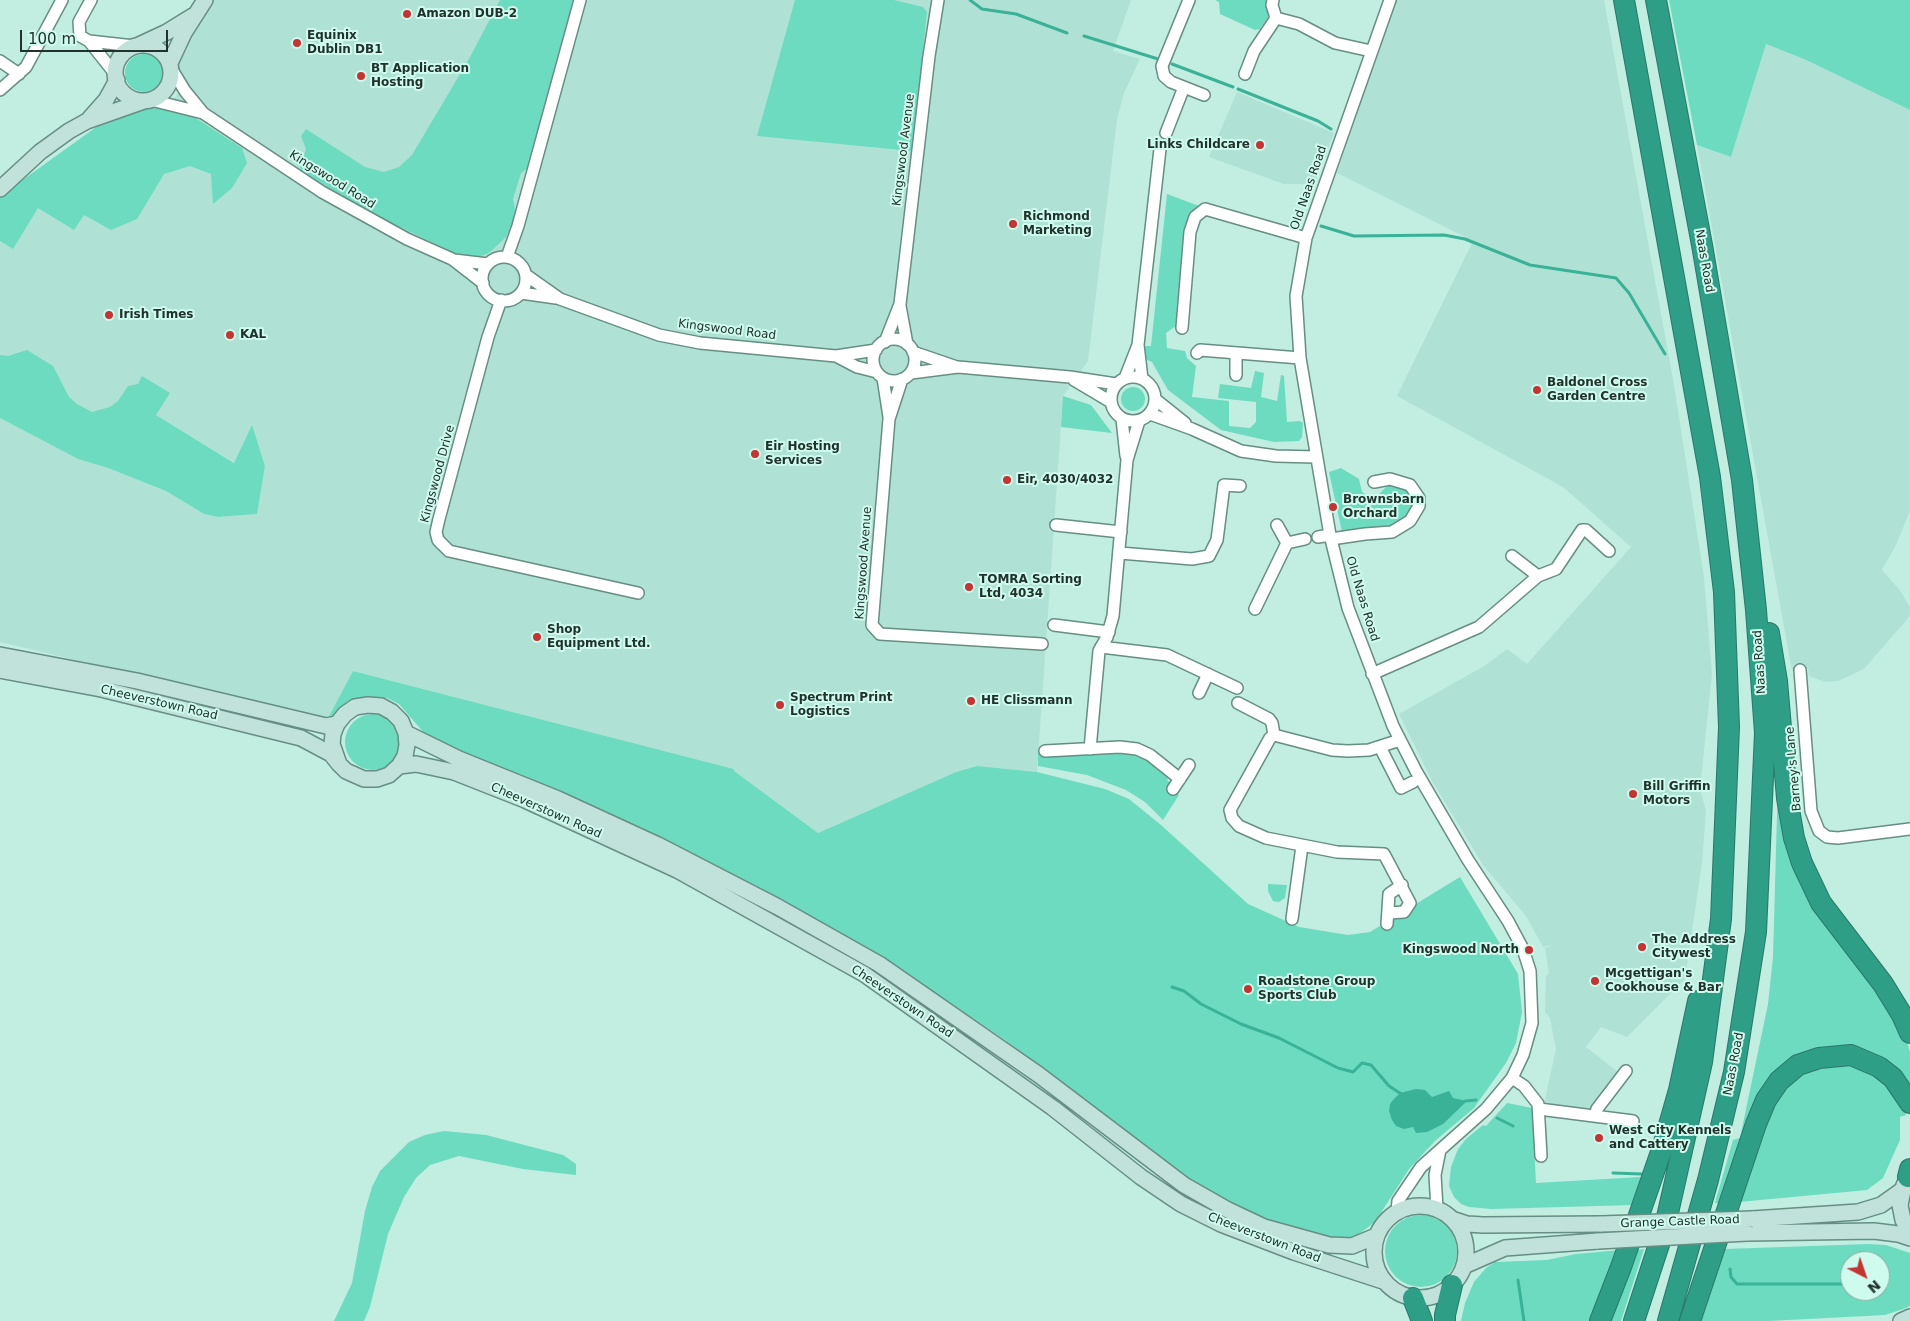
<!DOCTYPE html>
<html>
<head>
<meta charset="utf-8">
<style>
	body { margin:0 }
	#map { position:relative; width:1910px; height:1321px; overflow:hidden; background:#c2ede1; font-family:"DejaVu Sans",sans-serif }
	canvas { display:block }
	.north { position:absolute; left:1840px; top:1251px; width:50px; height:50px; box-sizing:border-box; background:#cffbee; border:1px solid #89aba1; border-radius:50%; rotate:139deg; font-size:14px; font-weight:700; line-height:20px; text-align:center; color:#21322d }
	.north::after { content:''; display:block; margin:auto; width:18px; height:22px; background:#c33433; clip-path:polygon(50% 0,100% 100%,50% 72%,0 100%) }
	.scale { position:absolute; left:20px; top:30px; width:148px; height:22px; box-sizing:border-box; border:2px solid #21322d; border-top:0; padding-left:6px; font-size:15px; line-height:18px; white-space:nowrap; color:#21322d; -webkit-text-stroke:4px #cffbee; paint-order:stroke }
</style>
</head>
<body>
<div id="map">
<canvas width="1910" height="1321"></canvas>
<div class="north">N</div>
<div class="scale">100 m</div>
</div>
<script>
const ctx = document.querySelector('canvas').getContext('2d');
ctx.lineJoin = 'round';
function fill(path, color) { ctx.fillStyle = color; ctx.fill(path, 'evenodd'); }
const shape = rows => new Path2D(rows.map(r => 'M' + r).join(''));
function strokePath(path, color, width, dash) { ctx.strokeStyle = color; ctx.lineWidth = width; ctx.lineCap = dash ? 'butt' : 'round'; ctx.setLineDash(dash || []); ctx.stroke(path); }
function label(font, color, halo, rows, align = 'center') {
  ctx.font = font + ' "DejaVu Sans",sans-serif'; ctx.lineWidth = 4; ctx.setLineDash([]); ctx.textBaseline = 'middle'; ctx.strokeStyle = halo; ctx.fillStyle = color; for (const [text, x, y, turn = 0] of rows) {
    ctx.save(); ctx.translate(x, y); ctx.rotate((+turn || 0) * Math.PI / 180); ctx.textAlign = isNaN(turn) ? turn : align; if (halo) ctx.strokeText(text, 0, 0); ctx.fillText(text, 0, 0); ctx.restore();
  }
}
fill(shape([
	[209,0,1131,0,1113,51,1140,59,1124,93,1117,119,1088,361,1063,396,1037,772,977,766,956,772,818,833,733,771,734,769,353,671,327,720,0,642,0,418,78,459,108,468,166,491,204,514,218,517,257,514,265,466,252,426,235,463,156,415,123,412,105,419,70,411,0,359,0,215,162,116,185,83,178,71,177,48],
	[1396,0,1604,0,1674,385,1704,577,1712,674,1700,789,1706,811,1702,863,1685,979,1627,1037,1601,1027,1586,1047,1618,1072,1591,1109,1544,1104,1556,1049,1550,1018,1545,1012,1546,976,1549,973,1545,948,1553,945,1543,947,1526,916,1483,865,1432,781,1399,714,1486,665,1507,649,1527,664,1631,547,1563,487,1397,396,1473,241,1337,173],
	[1766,44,1804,59,1910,110,1910,511,1896,545,1882,570,1899,589,1910,607,1910,616,1864,669,1838,681,1825,682,1809,676,1808,668,1792,671,1697,145,1731,157],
	[1237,92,1334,133,1314,184,1284,184,1209,157]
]), '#afe2d5');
fill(shape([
	[500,0,574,0,528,168,521,173,513,199,516,214,506,237,489,253,476,258,461,256,377,216,304,173,300,168,306,149,301,136,306,129,365,167,384,172,399,167,412,155,469,59],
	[795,0,894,0,923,7,927,12,912,151,757,136],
	[1215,0,1268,0,1268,17,1260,29,1255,30,1220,14,1219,2],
	[1669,0,1910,0,1910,110,1804,59,1766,44,1731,157,1697,145],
	'125 73a19 19 0 1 1 38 0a19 19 0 1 1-38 0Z',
	[155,107,186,112,242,148,247,163,232,188,213,204,211,174,190,166,164,174,137,219,111,230,84,215,74,230,38,208,13,249,0,241,0,197,3,194,113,115],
	[1167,194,1199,206,1188,217,1182,257,1176,326,1166,333,1167,348,1185,351,1187,358,1196,366,1192,397,1229,401,1229,426,1250,428,1256,422,1256,402,1218,398,1220,384,1251,388,1255,371,1264,373,1261,397,1277,401,1281,375,1284,376,1287,422,1300,421,1303,423,1302,437,1299,441,1274,442,1221,430,1168,390,1152,362,1145,359,1144,346,1151,346],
	[27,350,53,366,69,397,77,404,92,412,110,407,118,401,128,386,138,384,142,376,170,393,156,415,234,463,252,425,265,466,257,514,218,517,204,514,166,491,108,468,78,459,0,418,0,355,8,356],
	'1121 399a12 12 0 1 1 24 0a12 12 0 1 1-24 0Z',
	[1063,396,1091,405,1112,433,1061,427],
	[1341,468,1359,479,1362,492,1368,496,1376,497,1388,485,1404,488,1411,494,1413,500,1410,514,1394,526,1342,532,1329,472],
	[353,671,734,769,734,771,818,833,956,772,977,766,1037,772,1105,789,1129,799,1161,825,1248,904,1299,927,1348,935,1370,932,1460,877,1518,974,1522,1012,1516,1043,1506,1063,1474,1108,1435,1141,1409,1169,1375,1222,1355,1237,1338,1240,1261,1222,1192,1182,1005,1040,949,1002,825,924,772,896,451,750,425,734,399,704,387,698,370,697,354,701,327,720],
	'345 742a28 28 0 1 1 56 0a28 28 0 1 1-56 0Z',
	[1109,751,1129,753,1142,757,1170,776,1167,780,1171,784,1169,787,1179,795,1163,820,1145,802,1126,790,1087,775,1038,766,1038,753,1084,756],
	[1778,780,1786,834,1849,948,1905,1035,1910,1052,1910,1088,1861,1050,1838,1046,1815,1049,1792,1060,1725,1203,1715,1203,1733,1140,1740,1138,1768,1004,1773,957],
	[1268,884,1287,885,1285,898,1279,902,1273,901,1268,891],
	[1848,1062,1880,1075,1900,1099,1906,1115,1900,1117,1900,1140,1883,1178,1867,1190,1739,1202,1770,1110,1779,1092,1812,1065],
	[1507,1103,1532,1108,1536,1183,1641,1177,1634,1205,1491,1209,1469,1207,1461,1204,1454,1197,1449,1186,1451,1167,1458,1149,1466,1139,1483,1125,1486,1126],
	[444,1131,486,1135,563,1155,576,1164,576,1175,523,1169,459,1156,430,1165,416,1178,404,1197,388,1234,370,1307,364,1321,334,1321,352,1283,365,1211,372,1187,380,1171,409,1142,425,1135],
	'1385 1251a36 36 0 1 1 72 0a36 36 0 1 1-72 0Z',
	[1868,1244,1886,1245,1910,1253,1910,1306,1906,1308,1885,1315,1768,1321,1698,1321,1725,1249],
	[1850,1261,1880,1261,1880,1291,1850,1291],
	[1644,1249,1621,1321,1609,1321,1637,1250],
	[1621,1250,1594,1321,1461,1321,1465,1303,1474,1282,1486,1268,1495,1262,1547,1260,1576,1254]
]), '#6cdbc0');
fill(shape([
	[1416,1089,1425,1090,1432,1097,1449,1091,1453,1098,1467,1101,1443,1124,1427,1132,1416,1133,1413,1127,1404,1129,1396,1126,1392,1120,1389,1111,1390,1104,1394,1099,1400,1093]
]), '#39b298');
strokePath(shape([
	[970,0,982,9,1016,14,1067,33],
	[1084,36,1158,59],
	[1172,64,1233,87],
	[1238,89,1318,121,1331,129],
	[1321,226,1354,236,1444,235,1465,239,1530,265,1616,278,1629,293,1665,354],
	[1172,987,1184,991,1201,1004,1241,1024,1279,1038,1338,1068,1353,1072,1362,1063,1371,1065,1389,1086,1403,1095],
	[1465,1101,1476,1100],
	[1497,1118,1513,1126],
	[1613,1173,1642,1174],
	[1730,1269,1731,1277,1737,1284,1850,1284],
	[1518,1280,1524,1321],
	[1880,1284,1881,1284]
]), '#39b298', 3);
const street = shape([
	[91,0,79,22,80,36,89,41,134,46],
	[1189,0,1162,66,1164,76,1171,82,1204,95],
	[1273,0,1272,5,1276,18],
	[1390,0,1306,238,1296,296,1300,358,1330,535,1348,608,1393,726,1416,771,1468,860,1508,921,1523,949,1530,971,1532,1023,1523,1055,1512,1078,1486,1109,1421,1167,1398,1201,1397,1212],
	[89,41,116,75],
	[0,61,19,74],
	[171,68,185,91,203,113],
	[1245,74,1254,51,1276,18,1299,24,1335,43,1371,51],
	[0,90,26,67,62,0],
	[151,100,203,113,322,192,407,239,452,259,483,283],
	[1166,133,1184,87],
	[507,257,518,226,580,0],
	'482 279a22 22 0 1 1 44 0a22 22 0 1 1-44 0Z',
	[454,260,488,264],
	[526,275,560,299,659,335,700,343,836,356,876,350],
	[521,293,556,298],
	[501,300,488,337,439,519,436,532,438,540,449,551,638,593],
	[900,306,907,344],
	[1182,328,1190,232,1195,217,1205,209,1306,238],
	'873 360a21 21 0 1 1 42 0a21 21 0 1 1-42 0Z',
	[885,342,900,304,929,56,938,0],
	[1138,345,1142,379],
	[913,352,954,366],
	[1197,353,1200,350,1300,358],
	[836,356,857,367,877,372],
	[911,373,958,367,1070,377,1116,384],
	[1236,375,1236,354],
	'1111 399a22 22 0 1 1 44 0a22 22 0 1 1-44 0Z',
	[883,378,889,417],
	[1125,378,1138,345,1160,149],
	[902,379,889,419,872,625,880,634,1042,644],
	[1074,380,1111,402],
	[1155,399,1185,423],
	[1150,414,1192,429,1241,451,1276,456,1316,457],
	[1122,419,1126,456],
	[1056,525,1121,532],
	[1318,537,1330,535],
	[1331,539,1365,534,1392,532,1410,521,1419,506,1419,498,1410,485,1390,479,1374,482],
	[1287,543,1305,539],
	[1120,553,1192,559,1209,556,1217,540,1224,485,1240,486],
	[1512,556,1538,576],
	[1255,609,1287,543,1277,525],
	[1054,625,1109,632],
	[1101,647,1167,655,1237,688],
	[1800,670,1811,811,1819,831,1827,837,1838,838,1910,829],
	[1372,674,1479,627,1538,576,1556,569,1582,530,1586,530,1609,551],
	[1199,693,1208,674],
	[1238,703,1269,719,1272,723,1274,735],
	[1380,747,1401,788,1413,782],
	[1090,749,1099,651,1107,637,1113,616,1127,460,1139,421],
	[1045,751,1120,747,1137,749,1150,755,1180,779],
	[1173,789,1189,765],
	[1388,913,1404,912,1410,903,1384,854,1337,852,1266,838,1239,826,1232,818,1230,810,1270,738,1274,735,1332,750,1348,751,1369,750,1400,740],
	[1292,919,1302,846],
	[1387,924,1389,894,1402,885],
	[1512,1078,1524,1086,1538,1104,1541,1156],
	[1539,1109,1633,1121],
	[1595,1116,1597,1109,1626,1071],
	[1437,1209,1435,1175,1440,1150]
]);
const secondary = shape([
	[139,45,167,32,193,16],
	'115 73a28 28 0 1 1 56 0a28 28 0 1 1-56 0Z',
	[170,63,184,33,205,0],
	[90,118,106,100,117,80],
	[0,189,40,152,69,131,87,121,144,101],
	[0,655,137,681,326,726,337,724],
	[0,670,101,689,301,738,331,754,339,764,346,771,364,779,377,779,389,775,399,766,405,756,407,745,406,733,401,721,392,712,381,706,368,705,355,707,345,714,337,724,333,734,332,744,339,764],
	[406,733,459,759,558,799,658,845,778,907,879,964,1039,1075,1184,1185,1228,1210,1264,1227,1329,1245,1352,1246,1376,1236],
	[399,766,416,764,454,772,525,800,677,870,864,974,1053,1108,1141,1177,1181,1204,1221,1224,1294,1252,1383,1281],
	[1904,1185,1900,1205,1903,1220,1910,1232],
	'1374 1252a46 46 0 1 1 92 0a46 46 0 1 1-92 0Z',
	[1452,1219,1467,1224,1483,1225,1601,1224],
	[1752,1219,1858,1212,1881,1205,1902,1190],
	[1747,1233,1874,1231,1898,1234,1910,1238],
	[1464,1266,1505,1248,1598,1241],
	[1901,1321,1910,1317]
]);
const highway = shape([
	[1624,0,1710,477,1724,592,1729,727,1721,919,1702,1062,1665,1226,1634,1321],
	[1656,0,1702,245,1742,480,1756,610,1765,733,1756,932,1734,1072,1708,1180,1668,1321],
	[1769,633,1777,681,1787,798,1794,838,1802,863,1821,903,1883,984,1902,1015,1910,1033],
	[1908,1177,1910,1169],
	[1413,1298,1422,1321],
	[1445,1321,1445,1315,1452,1285],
	[1600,1321,1621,1267,1663,1146,1679,1090,1698,1001],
	[1690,1321,1756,1124,1766,1100,1779,1081,1798,1065,1819,1058,1851,1055,1879,1067,1893,1078,1910,1103]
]);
strokePath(street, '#668e83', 14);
strokePath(secondary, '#668e83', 18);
strokePath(highway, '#2a7868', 22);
strokePath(street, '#fff', 11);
strokePath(secondary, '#c1e2db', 15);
strokePath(highway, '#2f9e87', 20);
const secondaryBridge = shape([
	[1601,1224,1752,1219],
	[1598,1241,1747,1233]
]);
strokePath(secondaryBridge, '#668e83', 18, []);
strokePath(secondaryBridge, '#c1e2db', 15);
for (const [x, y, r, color] of [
	[407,14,5,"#c33433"],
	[297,43,5,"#c33433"],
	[361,76,5,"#c33433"],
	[1260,145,5,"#c33433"],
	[1013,224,5,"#c33433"],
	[109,315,5,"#c33433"],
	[230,335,5,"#c33433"],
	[1537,390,5,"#c33433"],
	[755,454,5,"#c33433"],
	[1007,480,5,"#c33433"],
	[1333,507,5,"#c33433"],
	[969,587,5,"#c33433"],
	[537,637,5,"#c33433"],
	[971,701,5,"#c33433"],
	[780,705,5,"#c33433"],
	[1633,794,5,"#c33433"],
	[1642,947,5,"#c33433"],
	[1529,950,5,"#c33433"],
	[1595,981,5,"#c33433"],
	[1248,989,5,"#c33433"],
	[1599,1138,5,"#c33433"]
]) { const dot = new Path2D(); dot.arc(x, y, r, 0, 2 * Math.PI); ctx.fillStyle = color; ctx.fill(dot); strokePath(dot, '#cffbee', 2); }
label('bold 12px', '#21322d', '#cffbee', [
	["Amazon DUB-2",417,14],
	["Equinix",307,36],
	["Dublin DB1",307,50],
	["BT Application",371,69],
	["Hosting",371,83],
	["Links Childcare",1250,145,"right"],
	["Richmond",1023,217],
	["Marketing",1023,231],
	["Irish Times",119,315],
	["KAL",240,335],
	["Baldonel Cross",1547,383],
	["Garden Centre",1547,397],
	["Eir Hosting",765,447],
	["Services",765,461],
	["Eir, 4030/4032",1017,480],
	["Brownsbarn",1343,500],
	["Orchard",1343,514],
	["TOMRA Sorting",979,580],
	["Ltd, 4034",979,594],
	["Shop",547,630],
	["Equipment Ltd.",547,644],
	["Spectrum Print",790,698],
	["Logistics",790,712],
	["HE Clissmann",981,701],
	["Bill Griffin",1643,787],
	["Motors",1643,801],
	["The Address",1652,940],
	["Citywest",1652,954],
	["Kingswood North",1519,950,"right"],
	["Mcgettigan's",1605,974],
	["Cookhouse & Bar",1605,988],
	["Roadstone Group",1258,982],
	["Sports Club",1258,996],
	["West City Kennels",1609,1131],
	["and Cattery",1609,1145]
], 'left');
label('12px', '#21322d', '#cffbee', [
	["Kingswood Avenue",904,150,-83],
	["Kingswood Road",332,180,32],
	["Old Naas Road",1309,188,-71],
	["Naas Road",1704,261,80],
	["Kingswood Road",727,330,7],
	["Kingswood Drive",438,474,-75],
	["Kingswood Avenue",864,563,-86],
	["Old Naas Road",1362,599,73],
	["Naas Road",1760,662,-94],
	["Cheeverstown Road",159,703,13],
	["Barney's Lane",1794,769,-95],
	["Cheeverstown Road",546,811,24],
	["Cheeverstown Road",902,1002,34],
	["Naas Road",1734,1064,-79],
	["Grange Castle Road",1680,1222,-2],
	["Cheeverstown Road",1264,1238,21]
]);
</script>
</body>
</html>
